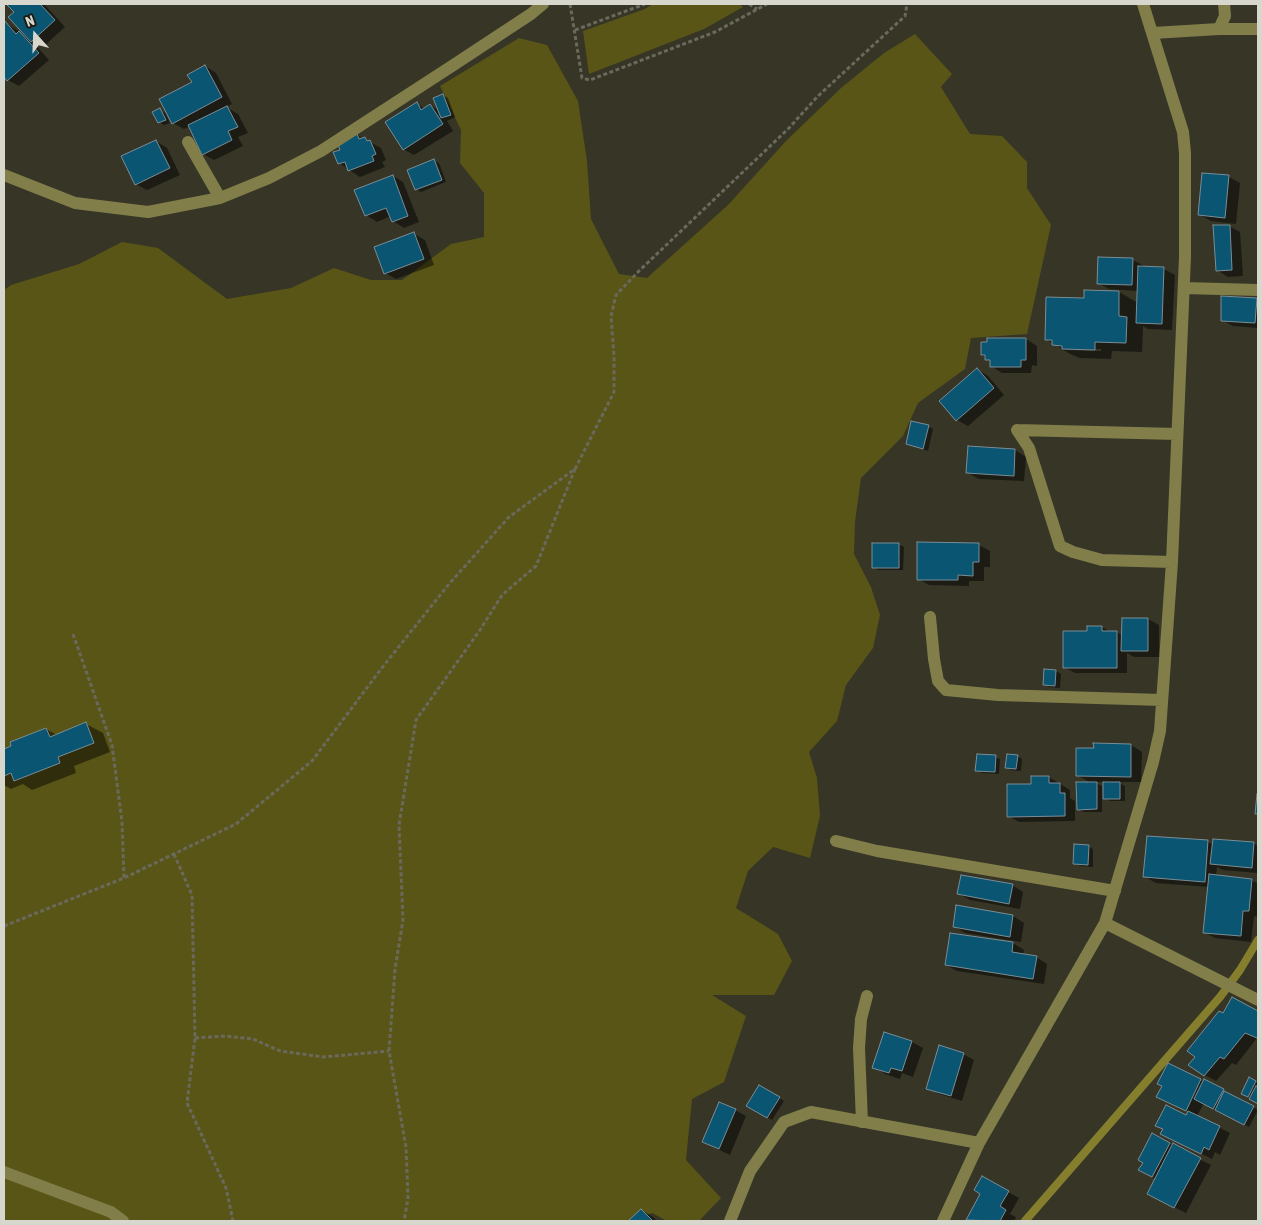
<!DOCTYPE html>
<html>
<head>
<meta charset="utf-8">
<style>
	body { margin:0 }
	#map { position:relative; width:1262px; height:1225px; overflow:hidden; background:#363526; font-family:"Asap Condensed",sans-serif }
	canvas { display:block }
	.frame { position:absolute; inset:0; border:5px solid #d8d7ce; pointer-events:none }
	.north { position:absolute; left:10px; top:10px; width:50px; height:50px; -webkit-text-stroke:4px #1c1c15; paint-order:stroke; rotate:340deg; font-size:14px; font-weight:700; line-height:20px; text-align:center; color:#d8d7ce }
	.north::after { content:''; display:block; margin:auto; width:18px; height:22px; background:#d8d7ce; clip-path:polygon(50% 0,100% 100%,50% 72%,0 100%) }
</style>
</head>
<body>
<div id="map">
<canvas width="1262" height="1225"></canvas>
<div class="frame"></div>
<div class="north">N</div>
</div>
<script>
const ctx = document.querySelector('canvas').getContext('2d');
ctx.lineJoin = 'round';
function fill(path, color) { ctx.fillStyle = color; ctx.fill(path, 'evenodd'); }
const shape = rows => new Path2D(rows.map(r => 'M' + r).join(''));
function strokePath(path, color, width, dash) { ctx.strokeStyle = color; ctx.lineWidth = width; ctx.lineCap = dash ? 'butt' : 'round'; ctx.setLineDash(dash || []); ctx.stroke(path); }
fill(shape([
	[653,4,739,4,743,7,704,29,589,74,583,31,645,9],
	[915,34,952,74,941,87,970,134,1002,136,1027,162,1027,188,1051,225,1027,334,971,338,965,369,918,403,903,436,861,478,855,522,854,554,871,587,880,615,873,648,846,685,837,721,809,752,817,778,820,816,810,858,773,847,748,871,736,908,778,934,792,961,774,995,712,995,746,1016,724,1082,692,1099,686,1160,721,1198,699,1221,667,1221,652,1213,629,1221,4,1221,4,290,11,285,79,264,122,242,158,248,227,299,291,288,334,268,371,280,402,280,451,244,484,237,484,193,460,163,461,130,440,86,519,38,547,45,578,101,587,161,591,219,619,274,647,278,728,205,786,141,841,88,884,53]
]), '#595517');
fill(shape([
	[8,4,44,4,65,27,43,47,33,42,49,60,19,86,8,80,4,75,4,66,6,65,4,63,4,22,28,37,16,12],
	[205,66,216,73,232,104,226,107,238,114,248,133,238,137,243,146,214,160,203,154,190,126,184,129,173,123,193,82],
	[443,95,448,98,455,117,447,121,453,131,414,155,403,149,417,104,425,109,430,105,440,111],
	[160,110,165,113,170,123,164,125,159,122],
	[357,135,381,148,386,160,382,162,385,167,360,177,339,163,342,151],
	[156,141,167,148,180,175,147,190,136,184],
	[434,161,439,163,446,182,421,192,416,189],
	[1203,175,1229,177,1240,183,1236,224,1211,221,1200,215],
	[393,176,403,182,419,222,404,228,393,221,391,216,377,222,366,215],
	[1229,226,1240,232,1243,276,1228,277,1217,270],
	[414,234,425,240,434,265,396,279,385,273],
	[1099,258,1133,260,1144,266,1144,268,1164,269,1175,275,1172,330,1148,329,1143,326,1142,352,1112,351,1111,359,1080,358,1070,354,1046,339,1086,299,1086,291,1119,292,1138,303,1138,291,1109,289,1098,283],
	[1064,348,1101,349,1101,351,1067,350],
	[1257,299,1258,300,1258,328,1233,326,1222,320],
	[988,339,1026,339,1037,346,1037,366,1032,365,1031,373,1002,373,991,366,991,362,982,355,988,343],
	[977,369,988,376,1004,395,968,426,957,420],
	[928,426,933,429,928,451,907,444],
	[1015,450,1026,457,1024,481,979,479,968,473],
	[919,543,979,545,990,551,990,567,984,567,984,581,969,581,969,586,929,585,918,579],
	[898,544,904,547,903,570,878,570,873,567],
	[1148,619,1159,625,1159,657,1134,657,1127,653,1127,673,1075,673,1064,667,1088,632,1102,627,1110,632,1117,632,1123,636],
	[1056,671,1061,674,1060,688,1049,687,1044,684],
	[86,724,103,733,110,752,74,766,76,773,32,790,23,784,11,789,4,785,4,751,46,729,57,735],
	[1131,745,1142,752,1141,782,1117,782,1125,786,1125,801,1110,801,1105,798,1104,782,1094,782,1102,786,1102,812,1083,812,1078,809,1091,783,1077,775],
	[1017,756,1022,759,1021,771,1011,770,1006,767],
	[995,757,1000,759,999,774,982,773,977,770],
	[1049,777,1070,790,1070,798,1075,801,1075,821,1019,822,1008,816,1032,785],
	[1214,840,1254,843,1258,846,1258,873,1223,870,1217,867,1216,876,1252,880,1258,884,1258,917,1254,916,1251,942,1215,938,1204,932,1209,887,1156,883,1145,877,1208,842,1213,845],
	[1088,846,1093,849,1093,867,1080,866,1074,863],
	[1012,885,1023,892,1020,909,970,900,959,894],
	[957,907,1013,916,1024,923,1021,942,965,933,954,926],
	[1013,943,1024,950,1023,955,1036,957,1047,964,1044,984,957,971,946,965],
	[1232,998,1258,1012,1258,1039,1257,1038,1236,1065,1232,1063,1216,1081,1205,1075,1223,1015],
	[885,1033,912,1042,923,1048,913,1077,902,1073,900,1079,885,1074,874,1067],
	[963,1054,974,1060,962,1101,939,1094,928,1088],
	[1168,1065,1204,1082,1205,1081,1258,1110,1249,1127,1204,1103,1197,1116,1230,1133,1220,1155,1215,1152,1212,1159,1162,1134,1186,1116,1189,1112,1169,1102,1163,1086],
	[1249,1079,1258,1083,1258,1103,1243,1093],
	[759,1086,784,1101,772,1120,748,1105],
	[735,1110,746,1116,730,1155,703,1142],
	[1153,1135,1211,1165,1186,1213,1159,1200,1156,1179,1140,1170],
	[983,1178,1019,1198,1010,1214,1016,1217,1014,1221,970,1221,967,1220,982,1193],
	[642,1210,653,1217,657,1221,630,1221]
]), '#0007');
strokePath(shape([
	[1025,1221,1220,997,1240,970,1258,940]
]), '#847e2d', 8);
const building = shape([
	[6,4,40,4,55,20,31,42,8,17,14,12,6,4],
	[4,20,16,34,19,31,39,53,7,81,4,77,4,20],
	[205,65,222,97,172,124,159,99,192,82,187,75,205,65],
	[443,94,451,115,441,118,433,98,443,94],
	[417,102,421,110,430,104,443,124,403,150,385,122,417,102],
	[227,106,238,127,228,131,232,140,202,155,188,125,227,106],
	[160,108,166,120,158,123,152,112,160,108],
	[357,134,359,139,365,137,367,141,370,140,376,154,372,156,374,161,348,171,345,162,338,164,333,152,340,150,338,145,357,134],
	[156,140,170,168,135,185,121,156,156,140],
	[434,159,442,180,415,190,407,170,434,159],
	[1202,173,1229,175,1225,218,1198,215,1202,173],
	[393,175,408,216,392,222,386,208,365,216,354,190,393,175],
	[1213,225,1230,225,1232,270,1216,271,1213,225],
	[414,232,424,259,384,274,374,247,414,232],
	[1098,257,1133,258,1132,285,1097,284,1098,257],
	[1138,266,1164,267,1162,324,1136,323,1138,266],
	[1084,290,1119,291,1119,316,1127,317,1126,343,1095,342,1095,350,1062,349,1062,346,1052,345,1052,340,1045,340,1046,297,1084,298,1084,290],
	[1221,296,1257,298,1255,323,1221,321,1221,296],
	[987,338,1026,338,1026,360,1021,360,1021,367,990,367,990,360,985,360,985,355,981,355,981,342,987,342,987,338],
	[977,368,994,388,956,421,939,401,977,368],
	[911,421,929,425,923,449,906,444,911,421],
	[968,446,1015,449,1014,476,966,473,968,446],
	[917,542,979,543,979,562,973,562,973,576,958,575,958,580,917,580,917,542],
	[872,543,899,543,899,568,872,568,872,543],
	[1122,618,1148,618,1148,651,1121,651,1122,618],
	[1087,626,1102,626,1102,631,1117,631,1117,668,1063,668,1063,631,1087,631,1087,626],
	[1044,669,1056,670,1055,686,1043,685,1044,669],
	[86,722,94,743,58,757,60,763,14,781,11,773,4,776,4,749,11,746,10,742,46,728,50,737,86,722],
	[1093,743,1131,744,1131,777,1076,776,1076,748,1094,748,1093,743],
	[977,754,996,755,995,772,975,771,977,754],
	[1007,754,1018,755,1016,769,1005,768,1007,754],
	[1031,776,1049,776,1049,783,1060,783,1060,793,1065,793,1065,816,1007,817,1007,784,1031,784,1031,776],
	[1076,782,1097,782,1097,809,1077,810,1076,782],
	[1103,782,1120,782,1120,799,1103,799,1103,782],
	[1257,794,1258,794,1258,814,1255,814,1257,794],
	[1147,836,1208,840,1205,882,1143,877,1147,836],
	[1213,839,1254,842,1252,868,1210,864,1213,839],
	[1074,844,1089,845,1088,865,1073,864,1074,844],
	[1209,874,1252,879,1249,911,1243,911,1241,936,1203,933,1209,874],
	[961,875,1013,884,1009,904,957,894,961,875],
	[956,905,1013,915,1010,937,953,927,956,905],
	[950,933,1013,942,1012,952,1037,956,1033,979,945,965,950,933],
	[1232,997,1258,1011,1258,1036,1257,1038,1245,1033,1224,1059,1220,1057,1204,1076,1188,1065,1195,1057,1187,1051,1219,1011,1223,1013,1232,997],
	[884,1032,912,1041,902,1071,891,1068,889,1073,872,1068,884,1032],
	[939,1045,964,1053,951,1096,926,1089,939,1045],
	[1168,1063,1201,1079,1186,1111,1156,1097,1162,1086,1157,1084,1168,1063],
	[1249,1077,1256,1081,1248,1097,1241,1094,1249,1077],
	[1204,1079,1224,1089,1213,1109,1194,1099,1204,1079],
	[759,1085,780,1097,767,1118,746,1106,759,1085],
	[1256,1086,1258,1087,1258,1104,1249,1099,1256,1086],
	[1224,1091,1254,1106,1244,1125,1215,1110,1224,1091],
	[719,1102,736,1109,719,1149,702,1142,719,1102],
	[1166,1105,1186,1115,1188,1111,1220,1126,1209,1150,1204,1147,1201,1154,1160,1134,1163,1129,1155,1126,1166,1105],
	[1152,1133,1170,1143,1152,1177,1138,1170,1143,1163,1138,1160,1152,1133],
	[1173,1143,1201,1158,1174,1208,1147,1194,1173,1143],
	[982,1176,1009,1191,1000,1206,1006,1210,1000,1221,966,1220,980,1194,974,1190,982,1176],
	[641,1209,653,1221,628,1221,641,1209]
]);
fill(building, '#095572');
strokePath(building, '#7b8d96', 1);
strokePath(shape([
	[570,4,582,78,590,80,715,32,767,4],
	[749,4,757,9],
	[575,30,645,4],
	[575,469,614,392,614,356,611,316,616,295,639,271,788,129,818,96,905,16,907,4],
	[73,634,112,745,122,822,124,878],
	[174,854,192,895,195,1038,187,1103,226,1188,233,1221],
	[4,926,124,878,236,824,312,761,381,669,449,584,509,517,575,469,536,566,502,595,480,630,416,720,399,825,403,920,395,969,389,1051,406,1147,408,1198,404,1221],
	[195,1038,225,1036,253,1039,280,1051,324,1057,389,1051]
]), '#6a695c', 3, [4, 2.5]);
strokePath(shape([
	[1219,29,1225,16,1224,4],
	[1153,33,1219,29,1258,29],
	[188,142,220,198],
	[4,175,75,203,148,212,220,198,269,178,321,151,452,66,531,14,543,4],
	[1184,288,1258,290],
	[1017,430,1029,448,1060,546,1073,552,1102,560,1172,562],
	[1017,430,1177,434],
	[930,617,934,659,938,681,946,690,998,695,1162,700],
	[836,841,877,851,1115,891],
	[1105,923,1258,1000],
	[862,1122,859,1048,861,1019,867,996],
	[4,1172,111,1212,123,1221],
	[730,1221,750,1171,784,1122,811,1112,979,1143],
	[943,1221,979,1143,1105,923,1153,762,1160,731,1172,562,1185,257,1185,153,1183,132,1143,4]
]), '#817e4a', 12);
</script>
</body>
</html>
